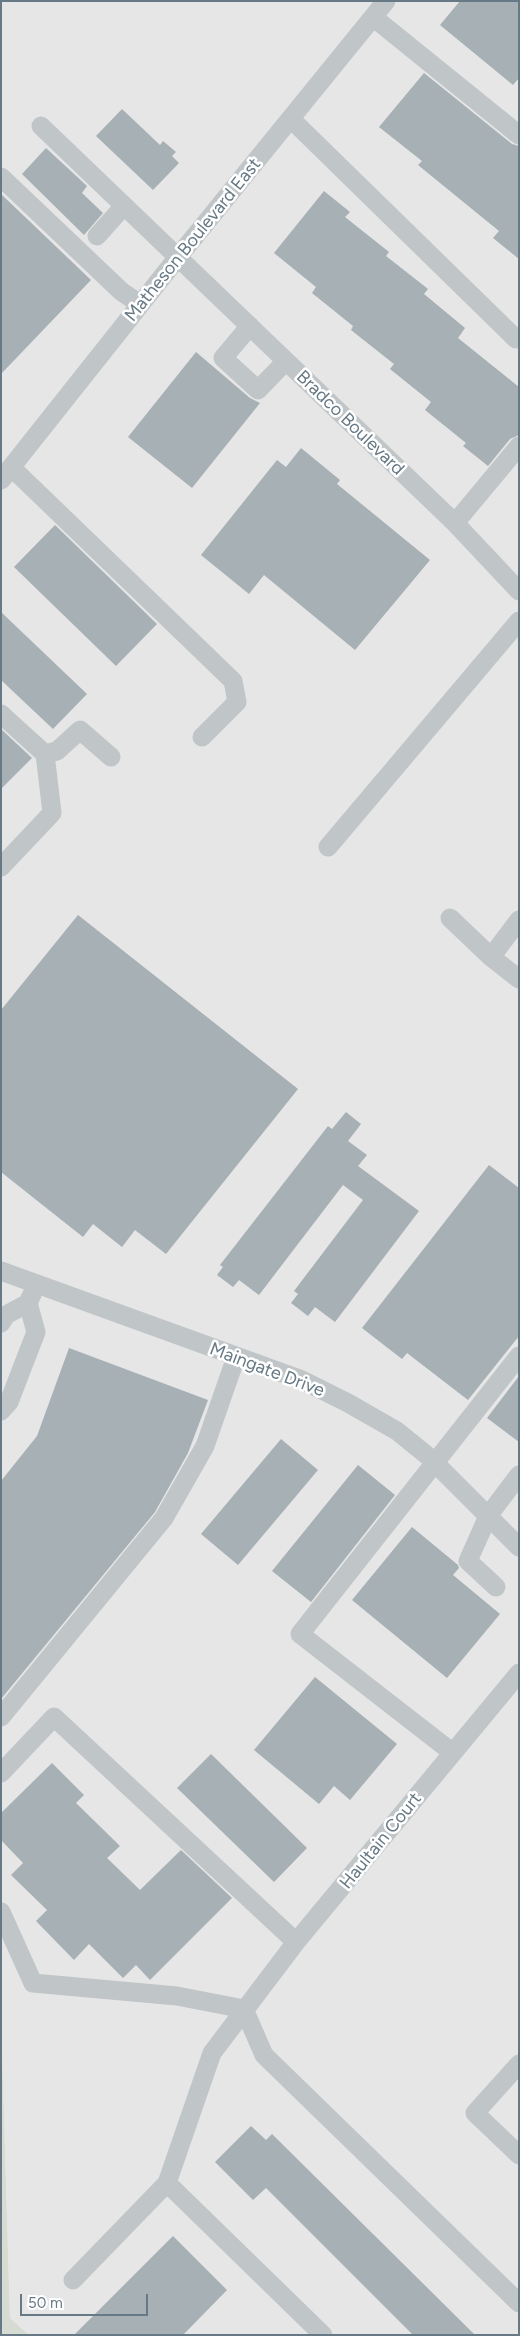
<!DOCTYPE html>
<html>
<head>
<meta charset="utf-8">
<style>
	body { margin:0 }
	#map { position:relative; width:520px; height:2336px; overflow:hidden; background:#f7f7f4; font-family:Figtree,sans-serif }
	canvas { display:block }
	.frame { position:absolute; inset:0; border:2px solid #667985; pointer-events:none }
	.scale { position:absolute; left:20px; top:2294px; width:128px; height:22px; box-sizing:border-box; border:2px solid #667985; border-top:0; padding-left:6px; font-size:15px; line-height:18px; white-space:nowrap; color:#667985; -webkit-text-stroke:4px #fff; paint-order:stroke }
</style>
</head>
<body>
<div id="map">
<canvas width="520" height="2336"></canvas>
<div class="frame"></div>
<div class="scale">50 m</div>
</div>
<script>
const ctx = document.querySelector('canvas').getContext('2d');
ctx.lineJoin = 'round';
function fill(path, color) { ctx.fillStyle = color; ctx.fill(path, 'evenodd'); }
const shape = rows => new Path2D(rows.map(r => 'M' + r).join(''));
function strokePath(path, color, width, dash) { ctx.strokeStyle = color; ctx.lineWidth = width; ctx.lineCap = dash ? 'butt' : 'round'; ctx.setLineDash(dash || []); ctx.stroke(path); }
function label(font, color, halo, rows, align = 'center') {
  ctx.font = font + ' Figtree,sans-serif'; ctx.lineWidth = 5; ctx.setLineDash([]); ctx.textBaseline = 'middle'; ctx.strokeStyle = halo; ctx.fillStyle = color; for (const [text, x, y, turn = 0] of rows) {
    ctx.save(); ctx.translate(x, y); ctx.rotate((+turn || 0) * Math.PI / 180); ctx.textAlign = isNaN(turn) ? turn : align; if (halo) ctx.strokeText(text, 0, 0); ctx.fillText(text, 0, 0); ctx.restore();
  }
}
fill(shape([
	[1,1,519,1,519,2335,29,2335,10,2318,1,2011]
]), '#e5e6e5');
fill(shape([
	[1,2011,10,2318,29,2335,1,2335]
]), '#d7dcd3');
fill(shape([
	[460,1,519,1,519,78,513,85,440,25],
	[424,73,512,144,519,146,519,259,493,238,499,231,418,165,422,161,379,127],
	[122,109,160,145,163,141,176,152,172,156,179,163,153,190,96,136],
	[46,148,87,186,82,193,103,213,84,235,22,174],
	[324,191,350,212,345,217,389,252,386,256,428,289,424,294,465,328,458,338,519,387,519,435,510,439,488,466,463,446,466,443,425,410,431,402,390,369,394,364,351,330,353,326,312,293,316,287,274,253],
	[1,194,91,280,1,374],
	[196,352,250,398,260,403,192,488,128,437],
	[301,448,340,480,337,484,430,560,355,650,264,575,249,594,201,555,277,460,286,467],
	[55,525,157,624,116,666,14,567],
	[1,612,87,694,53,729,1,680],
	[1,729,32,758,1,789],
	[78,915,298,1089,166,1254,135,1230,122,1247,93,1224,83,1237,1,1172,1,1010],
	[346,1112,361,1124,348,1141,367,1155,358,1166,419,1211,335,1322,315,1307,308,1316,291,1303,298,1294,294,1291,363,1200,343,1185,259,1295,239,1280,233,1287,217,1275,223,1267,220,1265,328,1126,332,1129],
	[489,1165,519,1188,519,1336,468,1400,407,1353,402,1359,362,1328],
	[69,1348,208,1400,188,1453,155,1512,1,1699,1,1481,37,1436],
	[519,1376,519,1442,487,1418],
	[281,1439,318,1470,238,1565,201,1534],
	[358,1465,395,1495,311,1602,272,1571],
	[412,1527,458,1565,459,1568,453,1575,500,1614,447,1678,352,1600],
	[315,1677,397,1744,350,1800,334,1786,319,1804,254,1750],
	[211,1754,307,1848,274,1882,177,1788],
	[52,1763,84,1795,76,1803,120,1846,107,1858,140,1890,181,1850,232,1898,150,1980,136,1965,123,1978,89,1944,74,1960,36,1921,47,1910,11,1875,23,1863,1,1840,1,1813],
	[251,2126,266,2140,272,2134,475,2335,413,2335,266,2188,253,2200,215,2162],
	[173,2236,227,2290,183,2335,74,2335]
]), '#a7b0b5');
strokePath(shape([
	[373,17,519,135],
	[291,119,516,339],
	[41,126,455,523,519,591],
	[1,177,122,292,140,304],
	[97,236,123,207],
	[250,326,223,358,258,390,286,361],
	[11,467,233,681,237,702,202,737],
	[1,480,178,257,386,1],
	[455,523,519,446],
	[1,714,45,754,52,813,1,867],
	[45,754,57,751,80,730,111,757],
	[328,847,519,621],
	[450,918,491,957,519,920],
	[491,957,519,979],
	[1,1271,302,1380,348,1403,397,1431,429,1457,519,1547],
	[1,1323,6,1315,28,1303,33,1292],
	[1,1411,9,1402,36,1332,28,1303],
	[496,1587,468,1561,488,1516,519,1475],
	[1,1717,164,1518,205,1446,236,1357],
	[453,1753,300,1634,519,1356],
	[1,1773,54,1717,296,1942],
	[1,1912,33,1983,177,1996,244,2009],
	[244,2009,264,2055,519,2303],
	[519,2064,475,2113,519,2155],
	[73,2280,167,2183],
	[323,2335,167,2183,212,2053,296,1942,519,1673]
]), '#c0c5c8', 19);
label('18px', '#667985', '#fff', [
	["Matheson Boulevard East",193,240,-51],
	["Bradco Boulevard",350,423,44],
	["Maingate Drive",267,1370,21],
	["Haultain Court",381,1841,-51]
]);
</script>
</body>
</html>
